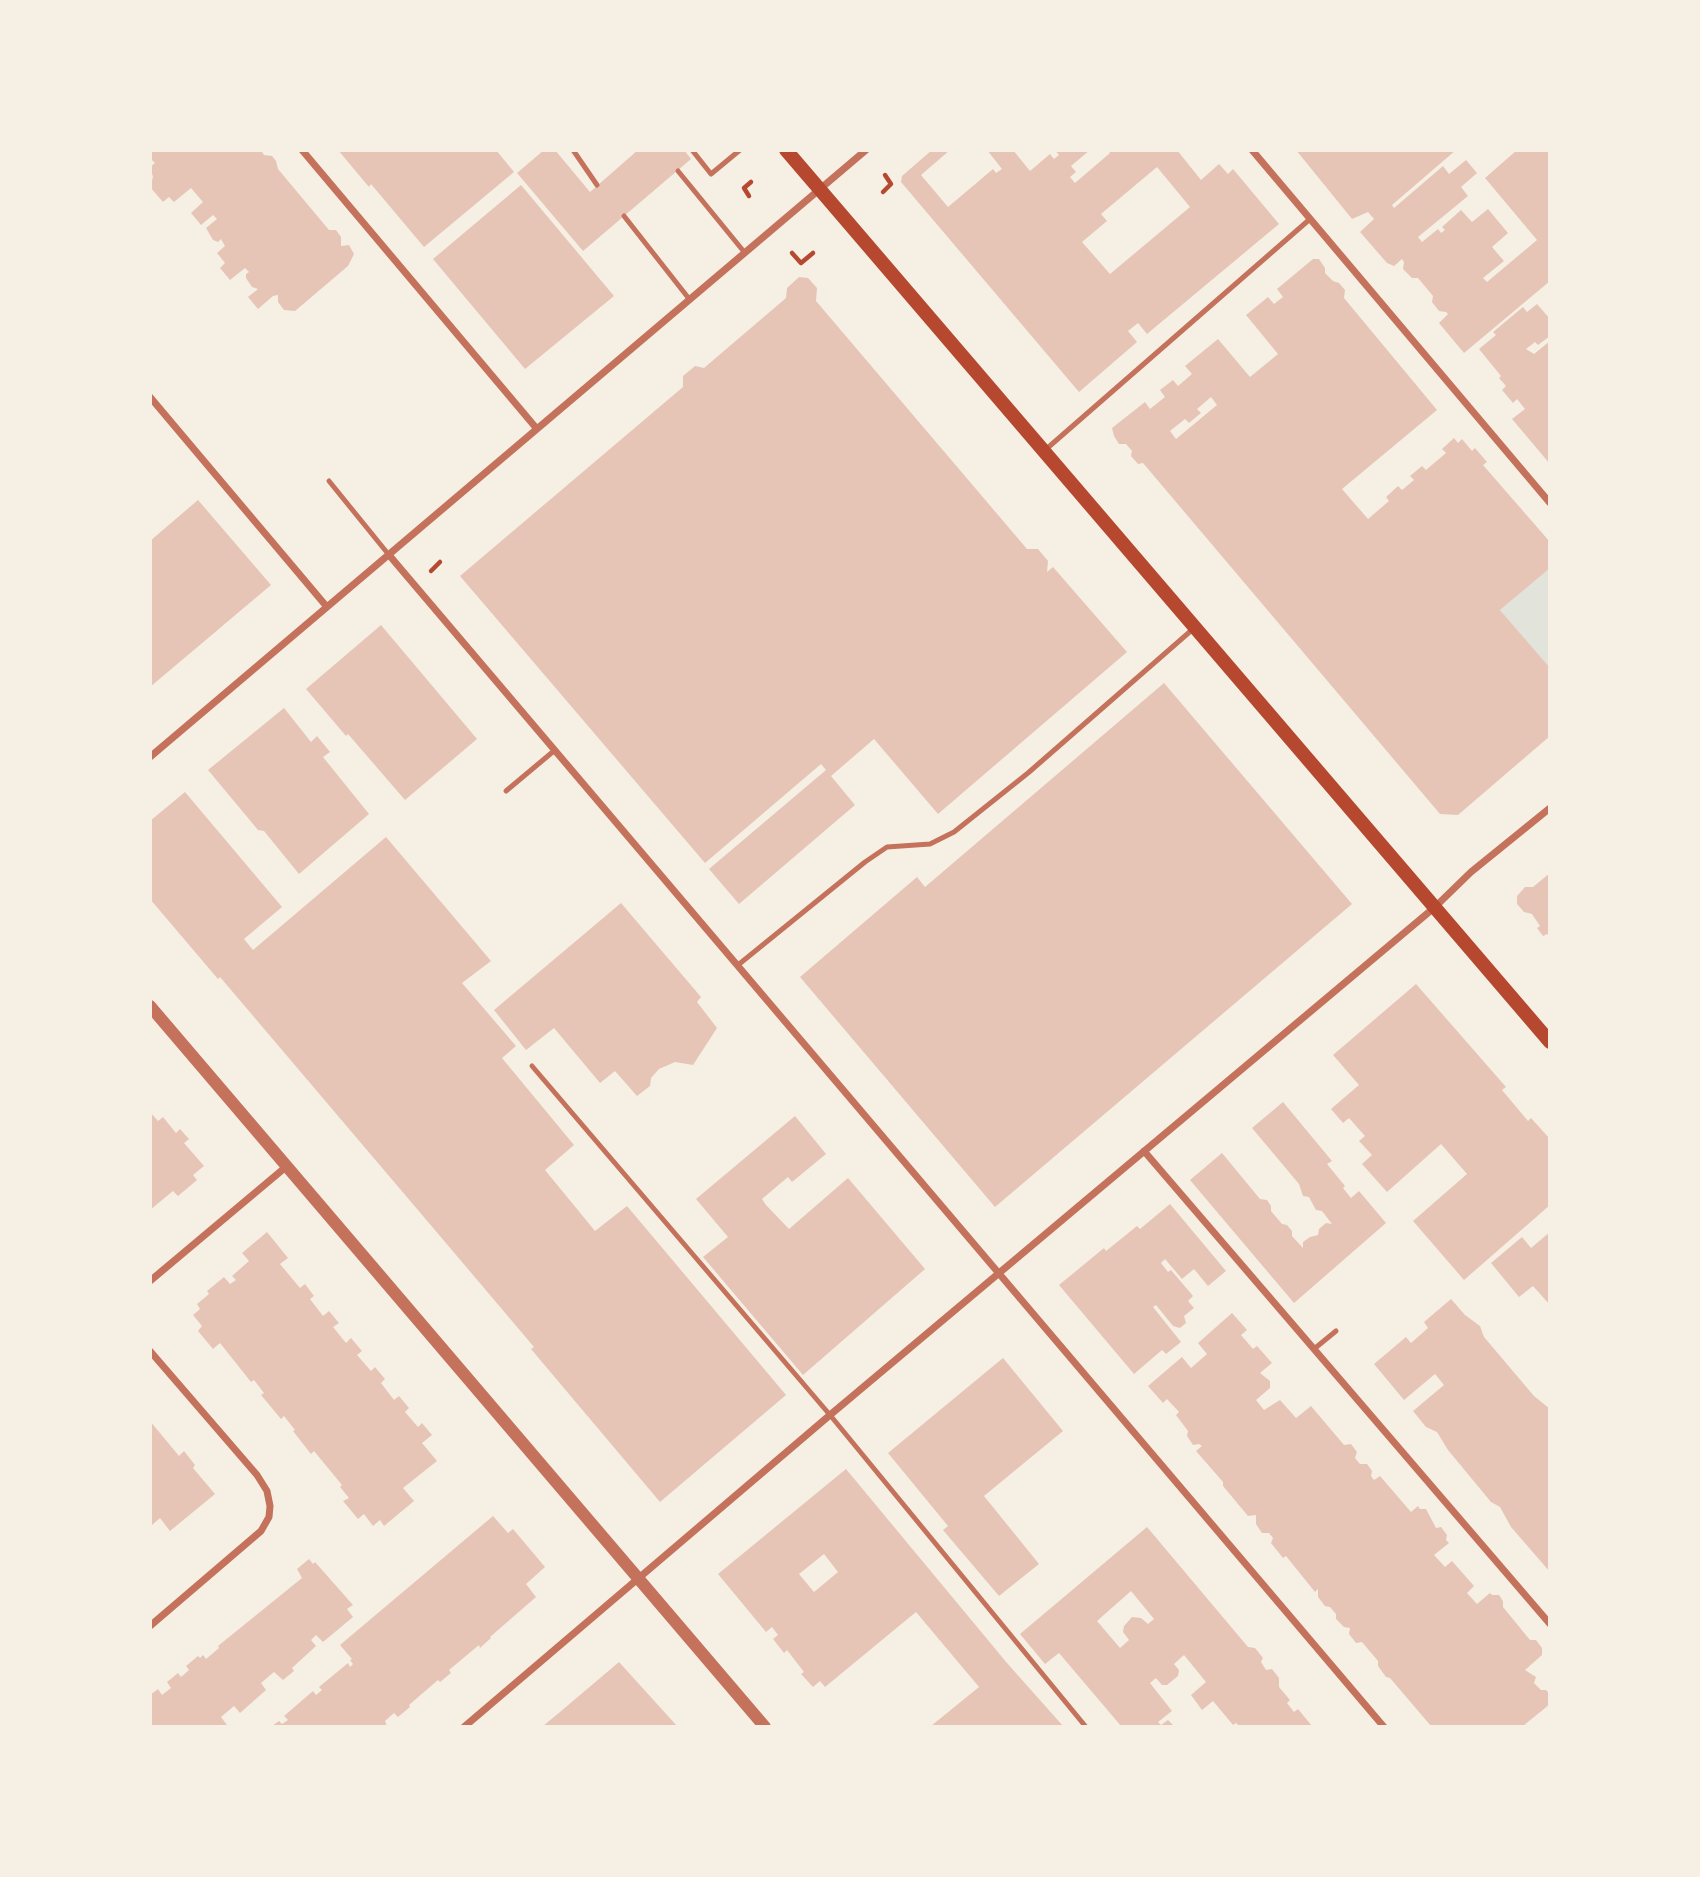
<!DOCTYPE html>
<html>
<head>
<meta charset="utf-8">
<style>
	body { margin:0 }
	#map { position:relative; width:1700px; height:1877px; overflow:hidden; background:#f6efe4; font-family:"Asap Condensed",sans-serif }
	canvas { display:block }
	.frame { position:absolute; inset:0; border:152px solid #f6efe4; pointer-events:none }
</style>
</head>
<body>
<div id="map">
<canvas width="1700" height="1877"></canvas>
<div class="frame"></div>
</div>
<script>
const ctx = document.querySelector('canvas').getContext('2d');
ctx.lineJoin = 'round';
function fill(path, color) { ctx.fillStyle = color; ctx.fill(path, 'evenodd'); }
const shape = rows => new Path2D(rows.map(r => 'M' + r).join(''));
function strokePath(path, color, width, dash) { ctx.strokeStyle = color; ctx.lineWidth = width; ctx.lineCap = dash ? 'butt' : 'round'; ctx.setLineDash(dash || []); ctx.stroke(path); }
fill(shape([
	[1549,568,1549,668,1500,610]
]), '#e2e4dc');
fill(shape([
	[150,150,261,150,264,155,272,156,276,161,278,169,329,230,336,230,341,237,341,246,349,245,354,254,348,266,295,311,284,310,278,302,278,295,273,296,258,309,248,297,258,289,252,287,246,278,246,274,249,272,245,268,230,280,220,268,225,263,217,253,225,246,221,239,218,242,213,240,206,228,217,219,213,215,201,225,191,213,203,202,191,188,174,202,169,197,163,202,150,187,153,177,150,167,155,163,150,158],
	[338,150,496,150,514,172,424,247,371,184,369,187],
	[544,150,555,150,590,192,638,150,684,150,691,159,583,251,517,173],
	[932,150,950,150,921,175,948,207,993,169,996,173,1002,169,987,150,1013,150,1030,171,1050,154,1054,159,1059,155,1055,150,1090,150,1071,166,1076,172,1070,177,1075,183,1110,153,1108,150,1177,150,1201,180,1219,164,1228,174,1233,169,1279,224,1147,334,1138,323,1128,331,1137,342,1079,392,901,182,902,176],
	[1157,167,1190,207,1110,274,1082,242,1107,221,1101,214],
	[1296,150,1456,150,1392,205,1394,208,1443,166,1449,174,1466,160,1477,173,1461,187,1468,196,1418,237,1422,242,1438,229,1441,233,1445,230,1442,227,1461,210,1472,222,1488,209,1508,233,1492,247,1504,261,1483,278,1487,282,1537,240,1485,178,1517,150,1550,150,1550,281,1464,353,1439,323,1448,314,1446,312,1439,311,1432,302,1433,296,1418,278,1412,278,1403,269,1404,262,1402,259,1394,266,1387,263,1360,232,1374,219,1368,212,1352,219],
	[521,185,614,296,525,369,433,259],
	[1313,259,1319,259,1325,268,1325,273,1333,281,1339,283,1345,290,1344,298,1437,410,1342,489,1368,519,1389,501,1386,497,1398,486,1402,490,1414,480,1410,476,1422,466,1426,470,1446,453,1442,449,1454,438,1458,443,1462,439,1472,451,1475,448,1487,462,1483,465,1550,542,1550,568,1500,610,1550,668,1550,736,1458,815,1440,814,1143,463,1138,464,1131,456,1132,451,1126,444,1119,444,1114,436,1112,428,1145,402,1150,409,1165,397,1160,390,1173,380,1178,386,1192,374,1185,366,1218,339,1250,377,1278,354,1246,315,1268,297,1274,304,1283,297,1277,289],
	[1211,397,1217,405,1176,439,1170,431,1185,419,1189,423,1201,413,1197,409],
	[799,277,808,278,817,288,816,301,1027,549,1038,549,1048,561,1047,572,1053,567,1127,652,938,814,874,739,831,776,855,805,739,904,709,869,826,770,821,764,705,863,460,576,683,387,683,376,695,366,704,368,786,298,787,288],
	[1537,304,1550,319,1550,336,1538,345,1535,342,1526,349,1534,354,1550,341,1550,464,1512,419,1525,409,1517,399,1513,403,1502,390,1506,386,1499,378,1501,376,1479,349,1496,335,1493,332,1523,307,1527,312],
	[198,500,271,585,150,687,150,541],
	[381,625,477,739,405,800,348,734,346,736,306,689],
	[1164,683,1352,904,995,1207,800,977,917,877,925,887],
	[284,708,311,742,317,736,330,752,323,757,369,814,299,874,264,831,258,830,208,770],
	[185,792,282,907,244,939,253,950,386,837,491,961,462,983,516,1046,502,1058,574,1145,545,1170,595,1231,627,1206,786,1395,660,1502,531,1349,534,1347,451,1249,220,977,218,979,150,899,150,821],
	[1550,873,1550,937,1547,934,1543,936,1537,928,1540,926,1532,914,1524,912,1517,904,1517,896,1525,887,1533,887],
	[621,903,701,997,697,1002,717,1028,693,1065,675,1062,659,1069,651,1078,650,1086,637,1096,615,1071,600,1083,554,1028,526,1050,494,1010],
	[1416,984,1506,1087,1502,1090,1528,1121,1531,1118,1550,1139,1550,1205,1464,1280,1413,1221,1467,1174,1441,1144,1387,1192,1362,1164,1372,1155,1359,1141,1365,1136,1349,1118,1343,1123,1331,1109,1359,1085,1333,1055],
	[1283,1102,1332,1161,1327,1164,1345,1186,1343,1188,1351,1198,1359,1191,1386,1223,1294,1303,1190,1180,1222,1153,1260,1199,1267,1200,1271,1206,1271,1211,1282,1224,1287,1225,1292,1231,1292,1236,1303,1248,1303,1242,1310,1237,1318,1235,1319,1229,1326,1223,1332,1224,1322,1211,1316,1210,1309,1197,1303,1196,1299,1184,1252,1128],
	[150,1112,158,1121,163,1117,176,1133,180,1129,189,1139,184,1143,204,1166,193,1175,197,1180,178,1196,173,1191,150,1210],
	[795,1116,826,1154,792,1182,788,1177,762,1199,766,1205,789,1229,848,1178,925,1269,803,1375,703,1257,728,1237,696,1199],
	[1170,1204,1226,1271,1208,1286,1194,1269,1182,1279,1165,1259,1161,1263,1168,1272,1171,1270,1193,1296,1188,1301,1194,1308,1184,1316,1186,1323,1180,1328,1173,1326,1156,1305,1153,1307,1181,1342,1166,1354,1162,1350,1134,1374,1059,1285,1104,1248,1106,1251,1137,1226,1140,1229],
	[267,1232,288,1258,280,1264,300,1288,305,1284,314,1296,310,1299,323,1316,329,1311,339,1323,333,1327,346,1343,351,1338,362,1351,357,1355,371,1371,375,1367,385,1379,381,1383,394,1400,399,1396,409,1408,405,1412,418,1427,422,1423,432,1435,422,1443,437,1461,403,1488,414,1501,384,1526,380,1520,373,1526,364,1514,358,1519,343,1501,349,1498,340,1487,342,1485,314,1451,311,1454,293,1431,295,1430,284,1416,281,1419,261,1395,264,1393,254,1380,251,1382,220,1343,213,1349,198,1331,202,1326,193,1315,200,1309,197,1304,209,1294,207,1291,224,1277,230,1284,236,1280,232,1276,249,1261,242,1253],
	[1550,1232,1550,1305,1533,1286,1519,1297,1491,1263,1522,1237,1531,1248],
	[1451,1299,1465,1315,1480,1326,1484,1337,1534,1396,1550,1409,1550,1572,1511,1527,1500,1507,1491,1502,1448,1450,1437,1432,1426,1427,1413,1411,1444,1385,1435,1374,1404,1400,1374,1364,1406,1337,1411,1343,1428,1328,1424,1322],
	[1232,1313,1247,1330,1241,1335,1253,1349,1257,1346,1272,1363,1260,1373,1270,1381,1270,1388,1256,1400,1264,1410,1280,1400,1296,1418,1311,1406,1344,1445,1351,1444,1357,1452,1355,1458,1360,1464,1367,1464,1372,1471,1371,1476,1374,1480,1380,1476,1411,1512,1418,1506,1420,1509,1426,1509,1436,1528,1441,1527,1447,1535,1446,1540,1449,1543,1434,1555,1445,1567,1452,1561,1474,1586,1467,1593,1477,1604,1490,1593,1492,1595,1499,1595,1503,1601,1503,1607,1530,1640,1536,1640,1542,1648,1542,1655,1525,1670,1536,1677,1534,1683,1541,1690,1546,1690,1550,1694,1550,1704,1523,1726,1431,1726,1390,1678,1386,1677,1378,1666,1378,1661,1362,1642,1356,1643,1349,1634,1350,1628,1344,1627,1336,1619,1336,1614,1330,1607,1325,1606,1318,1597,1318,1589,1315,1592,1286,1556,1283,1558,1271,1543,1273,1538,1269,1533,1262,1533,1256,1524,1256,1515,1248,1516,1223,1486,1223,1482,1196,1451,1202,1446,1199,1444,1193,1445,1187,1436,1188,1431,1176,1415,1179,1412,1167,1399,1163,1403,1148,1386,1182,1357,1191,1368,1207,1354,1198,1343],
	[1003,1358,1063,1431,984,1496,1039,1564,999,1596,943,1530,948,1526,888,1453],
	[150,1421,179,1456,184,1451,195,1465,193,1468,215,1494,170,1531,160,1518,152,1525,150,1523],
	[846,1469,1007,1663,1063,1726,931,1726,979,1687,916,1612,825,1687,820,1681,813,1687,801,1674,804,1672,787,1650,784,1653,773,1639,778,1635,772,1627,766,1632,718,1574],
	[824,1554,838,1572,814,1592,799,1574],
	[493,1516,508,1533,513,1529,545,1567,526,1584,536,1597,490,1637,491,1638,480,1648,479,1645,449,1670,451,1673,440,1682,438,1680,409,1705,410,1707,398,1717,394,1713,385,1721,387,1726,272,1726,279,1721,282,1724,288,1720,284,1716,313,1691,316,1695,322,1690,319,1687,348,1663,350,1667,353,1664,350,1660,352,1659,340,1645],
	[1147,1527,1248,1647,1255,1648,1263,1658,1261,1662,1266,1670,1272,1669,1279,1678,1279,1687,1290,1700,1287,1703,1294,1712,1298,1709,1312,1726,1239,1726,1236,1723,1233,1725,1213,1701,1202,1710,1191,1695,1206,1682,1184,1655,1174,1664,1179,1670,1178,1676,1167,1685,1162,1685,1156,1678,1150,1683,1172,1711,1158,1722,1161,1725,1168,1720,1174,1726,1121,1726,1059,1653,1045,1664,1020,1634],
	[1131,1591,1154,1619,1148,1624,1141,1618,1132,1617,1124,1626,1123,1632,1129,1640,1120,1648,1097,1621],
	[309,1559,313,1564,315,1562,353,1605,347,1609,353,1617,323,1642,316,1635,311,1640,316,1646,292,1668,294,1671,283,1680,274,1672,261,1683,266,1690,240,1713,234,1706,221,1717,227,1725,225,1726,150,1726,150,1695,158,1689,162,1695,171,1688,167,1682,178,1673,181,1677,189,1670,186,1666,198,1656,200,1658,203,1655,206,1659,219,1648,218,1646,302,1578,297,1569],
	[619,1662,677,1726,543,1726,560,1712]
]), '#e6c5b7');
strokePath(shape([
	[883,192,891,184,885,175],
	[749,196,744,188,751,182],
	[792,253,801,263,813,253],
	[431,571,440,562]
]), '#b5482f', 4.5);
strokePath(shape([
	[573,150,597,185],
	[692,150,711,174,740,150],
	[678,171,745,253],
	[624,216,690,300],
	[1044,451,1310,219],
	[329,481,389,555],
	[506,791,555,750],
	[738,965,865,862,887,847,930,844,954,832,1028,773,1193,629],
	[532,1066,830,1415,1086,1727],
	[1314,1349,1336,1331]
]), '#c5725c', 5);
strokePath(shape([
	[302,150,537,429],
	[1252,150,1550,503],
	[150,397,327,607],
	[389,555,1384,1727],
	[150,757,866,150],
	[1144,1151,1550,1624],
	[150,1281,287,1166],
	[150,1351,257,1475,267,1491,270,1506,269,1517,261,1531,150,1626],
	[464,1727,830,1415,1435,907,1471,872,1550,808]
]), '#c5725c', 7);
strokePath(shape([
	[150,1006,765,1727]
]), '#c5725c', 12);
strokePath(shape([
	[786,150,1550,1042]
]), '#b5482f', 14);
</script>
</body>
</html>
